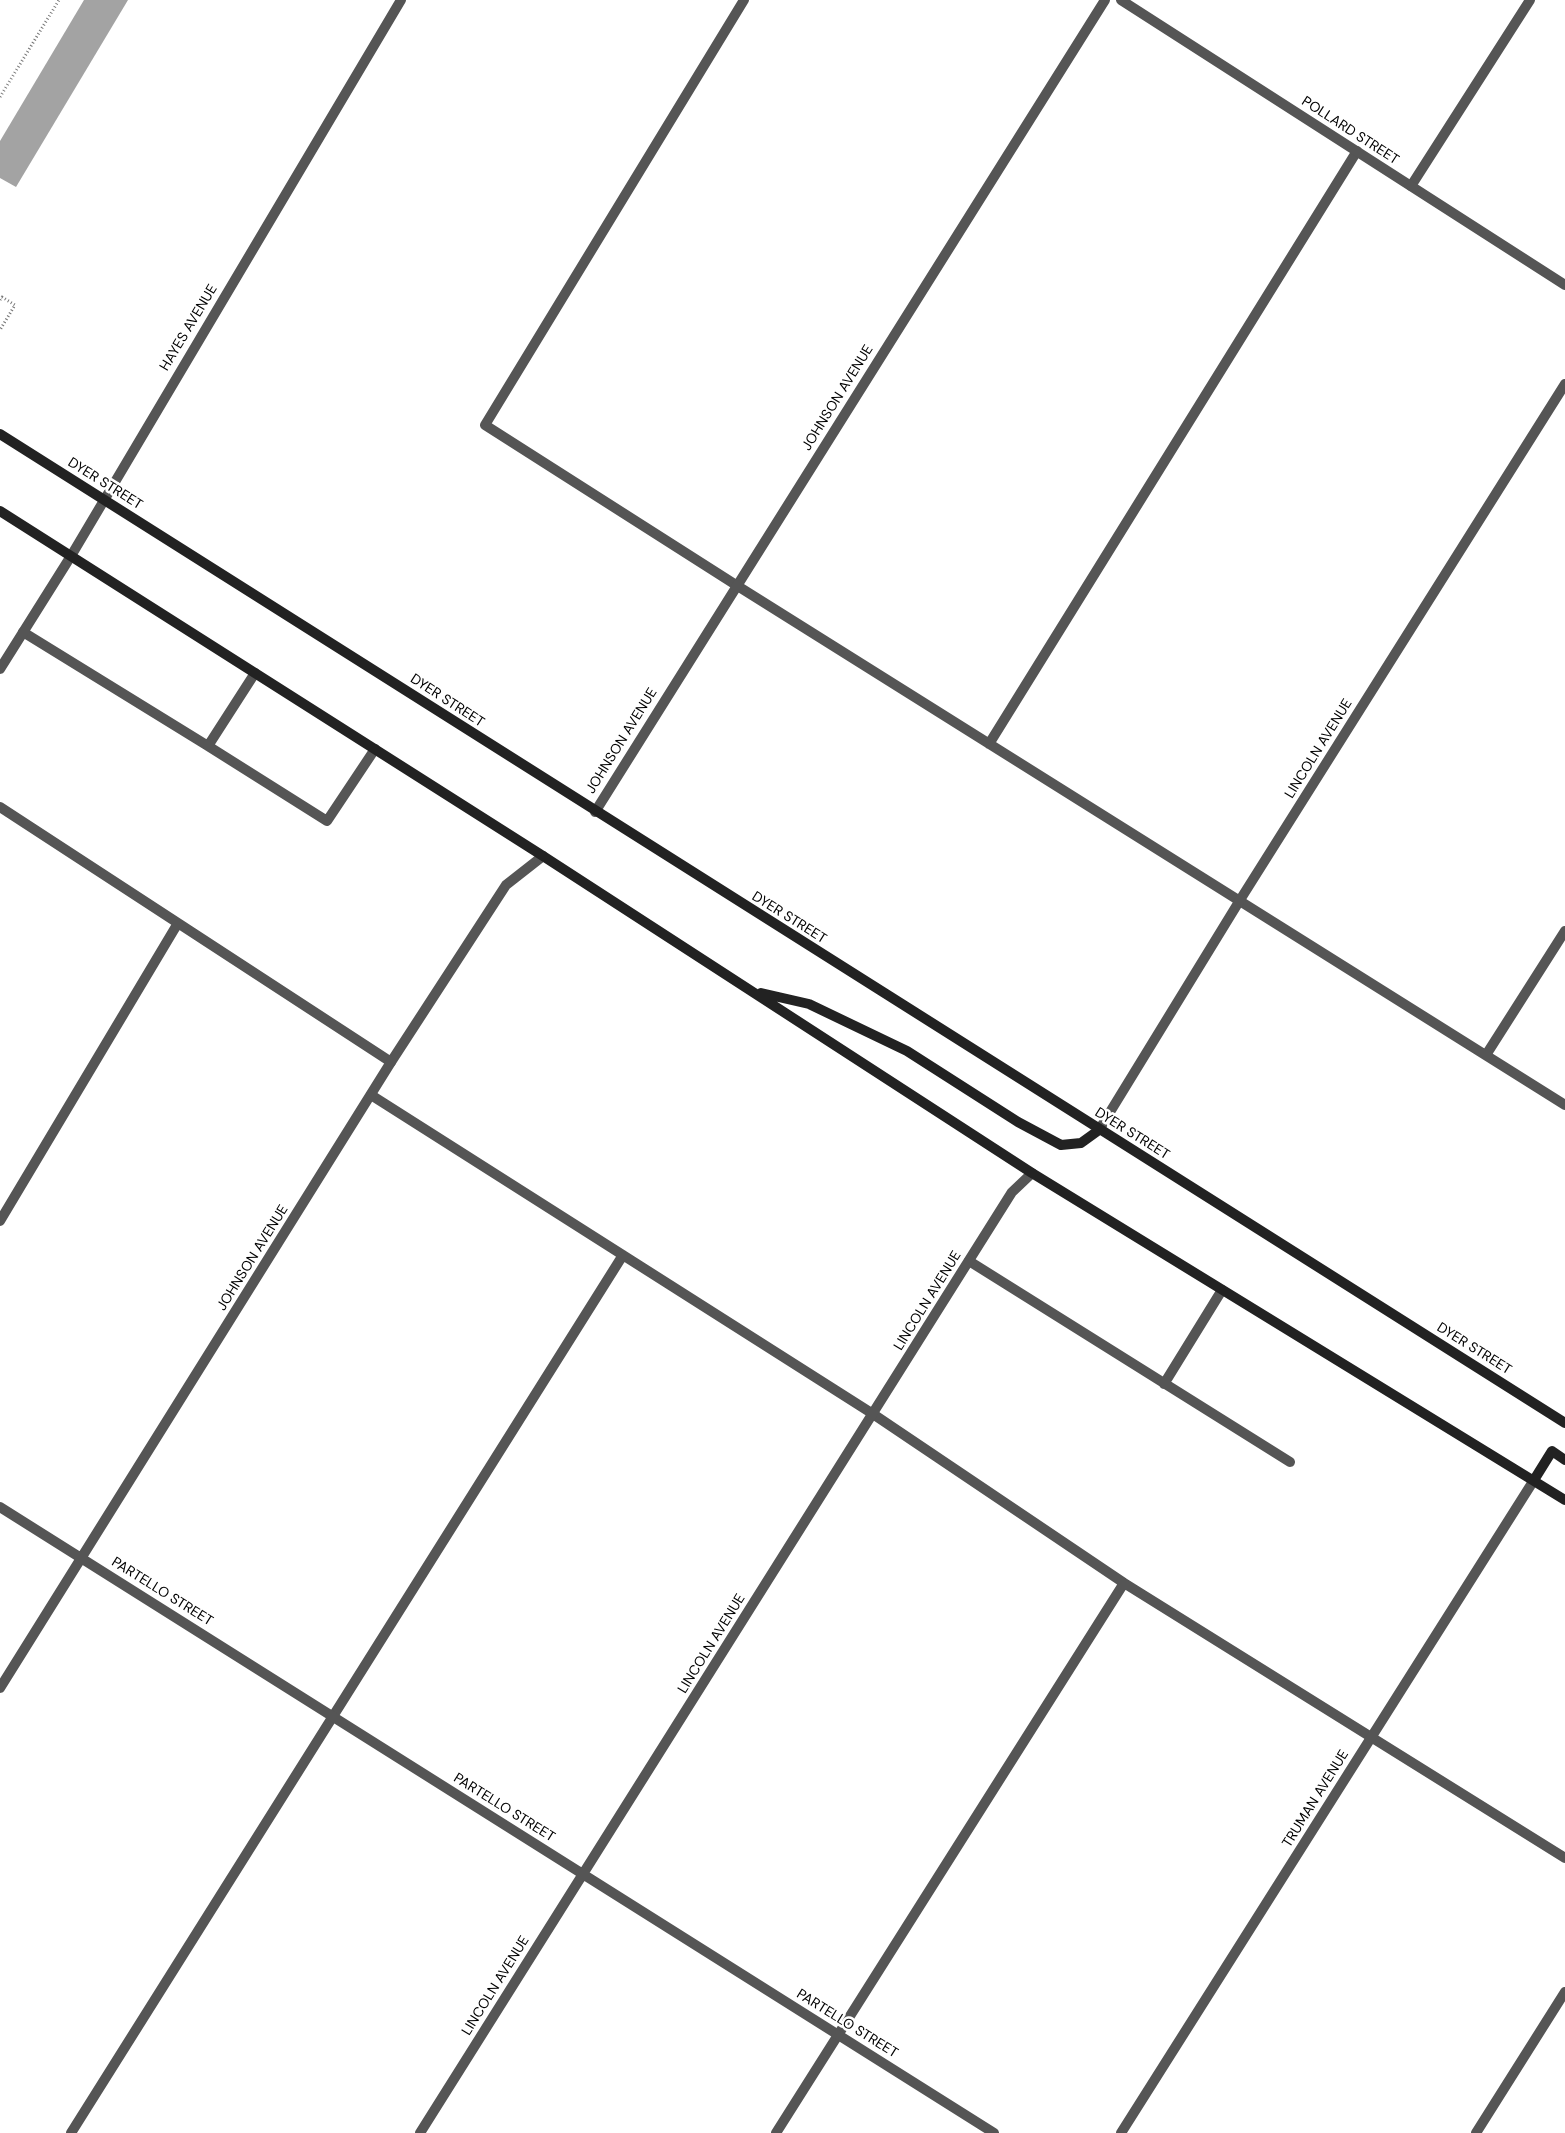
<!DOCTYPE html>
<html>
<head>
<meta charset="utf-8">
<style>
	body { margin:0 }
	canvas { display:block; background:#fff }
</style>
</head>
<body>
<canvas width="1565" height="2133"></canvas>
<script>
const ctx = document.querySelector('canvas').getContext('2d');
ctx.lineJoin = 'round';
function fill(path, color) { ctx.fillStyle = color; ctx.fill(path, 'evenodd'); }
const shape = rows => new Path2D(rows.map(r => 'M' + r).join(''));
function strokePath(path, color, width, dash) { ctx.strokeStyle = color; ctx.lineWidth = width; ctx.lineCap = dash ? 'butt' : 'round'; ctx.setLineDash(dash || []); ctx.stroke(path); }
function label(font, color, halo, rows, align = 'center') {
  ctx.font = font + ' "DM Sans",sans-serif'; ctx.lineWidth = 5; ctx.setLineDash([]); ctx.textBaseline = 'middle'; ctx.strokeStyle = halo; ctx.fillStyle = color; for (const [text, x, y, turn = 0] of rows) {
    ctx.save(); ctx.translate(x, y); ctx.rotate((+turn || 0) * Math.PI / 180); ctx.textAlign = isNaN(turn) ? turn : align; if (halo) ctx.strokeText(text, 0, 0); ctx.fillText(text, 0, 0); ctx.restore();
  }
}
fill(shape([
	[84,0,128,0,16,187,0,178,0,141]
]), '#a3a3a3');
strokePath(shape([
	[0,97,59,0],
	[0,300,2,297,15,305,0,330]
]), '#777', 3, [1, 2.5]);
strokePath(shape([
	[744,0,485,425,736,585,1565,1105],
	[1411,186,1530,0],
	[23,632,208,746],
	[255,673,208,746,327,821,375,749],
	[989,744,1357,151],
	[0,807,391,1062],
	[1486,1055,1565,931],
	[371,1095,873,1414,1124,1583,1565,1858],
	[0,1221,178,923],
	[969,1261,1290,1462],
	[1164,1384,1222,1290],
	[71,2133,623,1255],
	[776,2133,1124,1583],
	[1476,2133,1565,1992]
]), '#555', 10);
strokePath(shape([
	[1121,0,1565,285],
	[595,812,1105,0],
	[1099,1130,1240,900,1565,384],
	[0,1507,994,2133],
	[0,1688,391,1062,506,885,543,856],
	[420,2133,1012,1192,1032,1173],
	[1121,2133,1534,1480]
]), '#555', 10);
strokePath(shape([
	[0,669,71,556,401,0]
]), '#555', 10);
strokePath(shape([
	[0,434,1565,1423],
	[0,511,543,856,1032,1173,1565,1500],
	[761,993,809,1004,907,1051,1018,1122,1061,1145,1081,1143,1099,1130],
	[1534,1480,1552,1451,1565,1460]
]), '#222', 10);
label('14px', '#000', '#fff', [
	["POLLARD STREET",1350,131,33],
	["HAYES AVENUE",189,328,-59],
	["JOHNSON AVENUE",838,398,-58],
	["DYER STREET",105,484,32],
	["DYER STREET",447,701,33],
	["JOHNSON AVENUE",622,741,-58],
	["LINCOLN AVENUE",1319,749,-58],
	["DYER STREET",789,918,32],
	["DYER STREET",1132,1134,32],
	["JOHNSON AVENUE",253,1258,-58],
	["LINCOLN AVENUE",928,1301,-58],
	["DYER STREET",1474,1349,32],
	["PARTELLO STREET",162,1592,32],
	["LINCOLN AVENUE",712,1644,-58],
	["TRUMAN AVENUE",1316,1799,-58],
	["PARTELLO STREET",504,1808,32],
	["LINCOLN AVENUE",496,1986,-58],
	["PARTELLO STREET",847,2024,32]
]);
</script>
</body>
</html>
